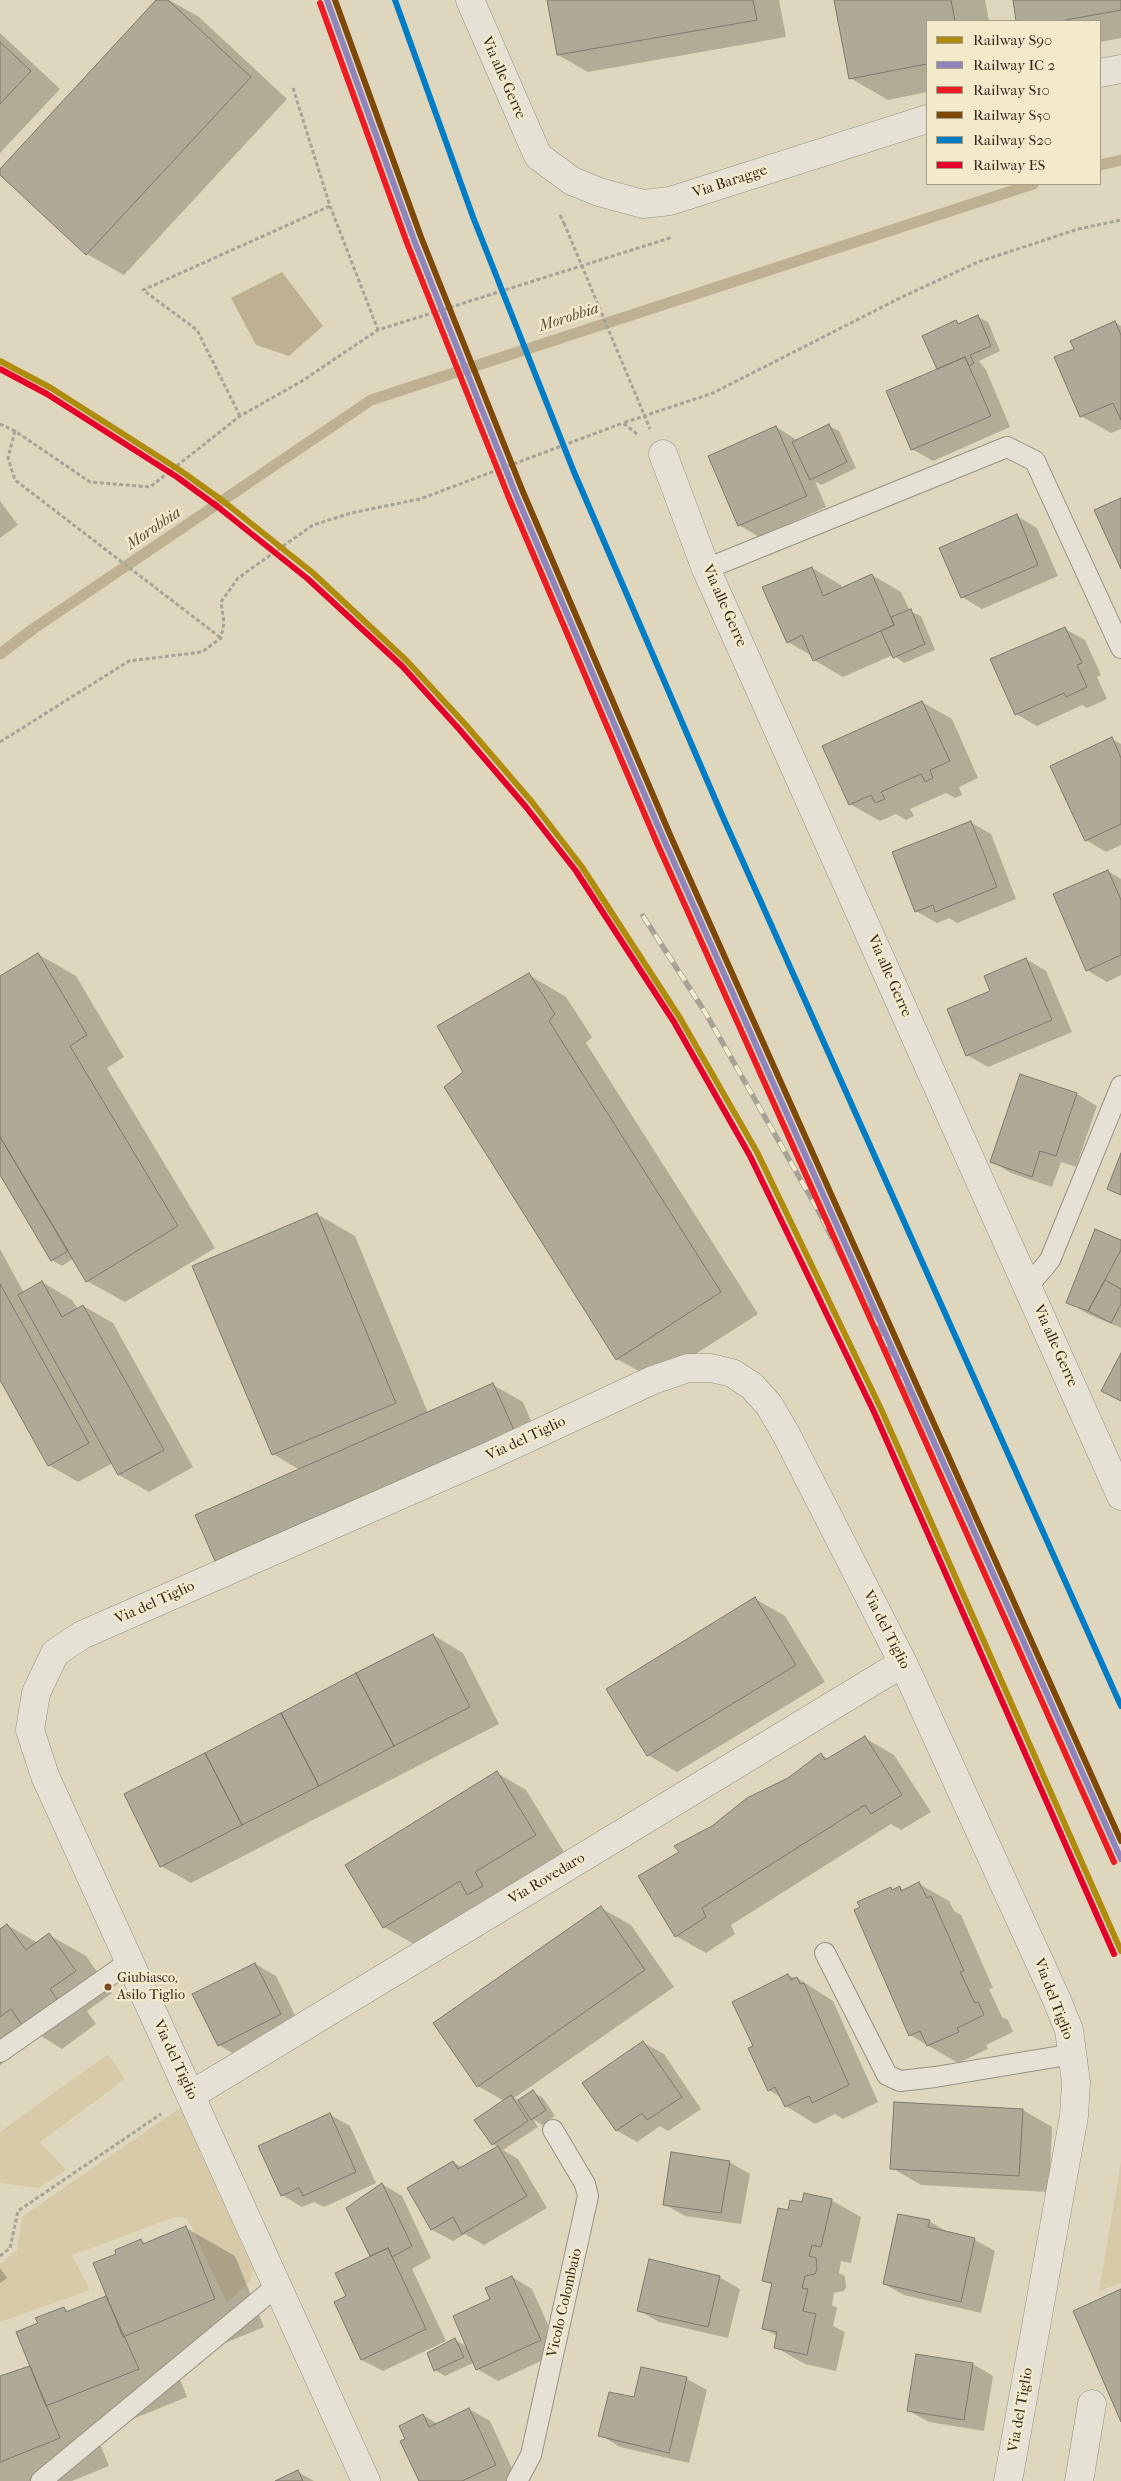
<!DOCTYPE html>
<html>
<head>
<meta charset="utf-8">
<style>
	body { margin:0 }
	#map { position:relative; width:1121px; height:2481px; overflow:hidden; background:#dfd7bd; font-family:"IM FELL French Canon",serif }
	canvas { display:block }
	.legend { position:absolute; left:926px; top:20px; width:175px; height:165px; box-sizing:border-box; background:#f3eacb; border:1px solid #a79d87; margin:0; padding:6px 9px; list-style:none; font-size:15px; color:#362a21 }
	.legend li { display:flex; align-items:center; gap:10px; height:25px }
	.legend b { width:25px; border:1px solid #a79d87 }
</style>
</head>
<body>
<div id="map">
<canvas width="1121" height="2481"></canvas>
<ul class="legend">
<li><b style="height:6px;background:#af8c0d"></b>Railway S90</li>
<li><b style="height:6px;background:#9084bd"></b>Railway IC 2</li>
<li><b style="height:6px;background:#ed1c24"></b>Railway S10</li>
<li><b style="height:6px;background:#7d4808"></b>Railway S50</li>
<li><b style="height:6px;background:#007dc6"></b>Railway S20</li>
<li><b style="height:6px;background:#e4002b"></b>Railway ES</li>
</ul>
</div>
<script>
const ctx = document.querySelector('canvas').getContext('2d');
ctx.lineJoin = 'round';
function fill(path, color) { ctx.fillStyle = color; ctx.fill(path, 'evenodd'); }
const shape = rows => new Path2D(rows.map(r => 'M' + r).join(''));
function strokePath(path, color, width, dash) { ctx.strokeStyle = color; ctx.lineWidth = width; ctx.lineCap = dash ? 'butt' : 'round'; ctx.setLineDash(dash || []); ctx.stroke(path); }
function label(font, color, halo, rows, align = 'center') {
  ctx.font = font + ' "IM FELL French Canon",serif'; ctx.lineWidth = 4.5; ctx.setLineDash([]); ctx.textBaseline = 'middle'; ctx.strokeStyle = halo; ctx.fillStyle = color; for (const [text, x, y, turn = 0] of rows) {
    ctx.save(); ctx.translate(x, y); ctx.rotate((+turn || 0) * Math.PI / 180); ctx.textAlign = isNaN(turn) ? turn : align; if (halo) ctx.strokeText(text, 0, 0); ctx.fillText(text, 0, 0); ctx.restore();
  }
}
fill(shape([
	[108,2054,125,2079,40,2142,66,2170,39,2188,0,2183,0,2132],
	[180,2108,253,2269,250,2281,227,2303,187,2218,175,2217,72,2255,90,2290,0,2322,0,2264,17,2250,23,2216],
	[1121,2162,1121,2283,1099,2291]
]), '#d6caa8');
fill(shape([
	[282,272,323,326,289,356,256,345,231,298]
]), '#bdb192');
fill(shape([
	[157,0,169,0,199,17,287,99,124,275,87,254,0,171],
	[549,0,779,0,786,37,588,72,558,55],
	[835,0,985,0,989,21,927,21,927,92,888,100,850,78],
	[1014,0,1121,0,1121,38,1100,42,1100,21,1018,21],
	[0,33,60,89,0,153],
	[978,317,988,322,1000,351,979,361,986,370,1010,427,933,461,912,449,938,370,924,336,956,322,961,324],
	[1115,322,1121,326,1121,429,1111,433,1081,416,1075,349],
	[829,426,839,431,856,468,821,485,815,481,826,507,759,537,739,525,776,427,797,440],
	[0,501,18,525,0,538],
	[1017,516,1037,528,1058,576,982,609,962,597],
	[812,568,841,585,842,588,872,575,901,592,910,611,921,616,935,650,904,663,893,655,843,677,814,660,812,656,788,642],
	[1065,629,1085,640,1101,675,1097,677,1107,699,1087,708,1082,705,1037,726,1016,714],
	[922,702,952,719,978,778,959,787,962,795,955,798,946,793,910,809,914,816,906,820,896,814,880,821,850,804],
	[1112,739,1121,744,1121,845,1106,852,1086,840],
	[970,822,991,834,1016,899,957,923,949,918,937,923,916,911],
	[1108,871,1121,879,1121,975,1107,982,1087,970],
	[38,954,76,976,124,1057,107,1068,215,1248,125,1302,87,1281,74,1258,62,1266,52,1260,0,1172,0,977],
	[1026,959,1046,971,1072,1032,988,1067,967,1055,992,992],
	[529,975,566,997,592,1037,586,1043,758,1314,655,1380,617,1359,464,1072],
	[1021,1075,1077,1094,1097,1106,1076,1167,1061,1162,1052,1187,1011,1173,991,1161],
	[317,1214,355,1236,428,1413,493,1385,523,1402,542,1447,246,1578,216,1561,300,1470,273,1454],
	[1121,1241,1121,1328,1088,1314,1068,1302],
	[0,1249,24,1293,42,1282,72,1300,78,1309,83,1306,113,1323,193,1467,149,1492,119,1475,113,1463,78,1482,49,1465,0,1377],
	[755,1599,785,1616,825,1682,677,1772,648,1755],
	[433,1635,463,1653,499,1724,191,1883,161,1866],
	[865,1738,894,1755,931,1812,901,1830,891,1824,731,1925,735,1934,706,1953,676,1936,681,1853,713,1827,789,1779,821,1755,829,1759],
	[497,1773,526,1790,564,1852,504,1889,498,1911,482,1902,414,1944,384,1927],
	[919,1884,949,1901,954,1911,961,1915,993,1988,989,1989,1002,2017,1008,2020,1013,2032,986,2045,988,2049,958,2063,910,2035,891,1889,894,1890,899,1888,905,1891],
	[601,1908,631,1925,674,1987,514,2098,519,2101,533,2092,543,2098,555,2116,542,2125,533,2119,538,2127,503,2150,518,2159,547,2208,484,2245,465,2234,453,2241,432,2230,409,2188,453,2162,463,2168,498,2147,493,2144,504,2101,478,2086],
	[7,1925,38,1943,49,1935,86,1956,112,1993,87,2011,96,2024,62,2049,41,2036,0,2065,0,1931],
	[255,1964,276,1976,300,2026,239,2057,219,2045],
	[788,1976,797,1978,833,2001,878,2102,843,2119,835,2114,815,2124,786,2106,782,2098,769,2090,754,2047],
	[644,2043,664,2054,701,2109,668,2131,660,2126,637,2142,616,2130],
	[1023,2110,1052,2127,1049,2192,921,2185,892,2168],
	[329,2114,350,2126,376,2183,324,2207,314,2202,302,2207,282,2195],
	[729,2162,750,2174,741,2224,685,2216,664,2204],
	[382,2184,402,2196,431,2258,412,2269,446,2341,383,2371,362,2360,336,2302,347,2296,372,2257,347,2209],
	[831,2200,861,2217,851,2263,841,2261,839,2273,845,2276,846,2287,844,2291,834,2293,832,2305,837,2308,833,2326,845,2332,836,2371,805,2364,775,2347,777,2336,763,2328,772,2285,763,2280,789,2211,803,2204],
	[929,2221,949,2233,975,2240,995,2251,981,2313,904,2295,884,2284],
	[186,2228,235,2256,264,2327,174,2364,187,2397,96,2434,109,2466,72,2481,0,2481,0,2377,31,2367,39,2324,63,2308,70,2312,108,2296,118,2255,140,2240,146,2244],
	[0,2268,7,2278,0,2283],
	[512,2277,532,2289,560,2352,498,2381,477,2369,475,2362,445,2376,435,2370,455,2340,468,2347,491,2300],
	[719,2277,740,2289,728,2338,659,2322,638,2310],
	[973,2364,993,2376,984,2431,929,2422,909,2411],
	[687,2379,707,2390,689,2463,620,2447,600,2435,635,2399],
	[469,2409,490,2421,516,2477,506,2481,421,2481,407,2440,423,2415,438,2424],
	[298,2472,314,2481,278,2481]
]), '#0003');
strokePath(shape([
	[1100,165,1121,160],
	[0,654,33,629,371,400,1033,184]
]), '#bdb192', 11);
const building = shape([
	[156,0,168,0,251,77,86,255,0,175,0,169,156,0],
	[547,0,753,0,757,20,557,55,547,0],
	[834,0,951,0,955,21,927,21,927,64,849,79,834,0],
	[1013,0,1121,0,1121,10,1060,21,1016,21,1013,0],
	[0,42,31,71,0,104,0,42],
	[978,315,991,346,970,355,974,363,969,366,965,357,937,369,922,336,956,320,958,324,978,315],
	[1115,321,1121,335,1121,420,1113,403,1080,417,1054,357,1074,349,1070,341,1115,321],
	[965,357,991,416,911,450,886,391,965,357],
	[829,424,847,462,810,480,792,442,829,424],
	[776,426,807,496,738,526,708,456,776,426],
	[1121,498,1121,569,1094,510,1121,498],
	[1017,514,1038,565,961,598,939,548,1017,514],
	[812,567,823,596,872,574,894,625,813,661,802,635,787,643,762,587,812,567],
	[911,609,925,644,893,658,881,631,894,625,891,617,911,609],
	[1065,627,1082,663,1077,665,1087,687,1066,697,1064,693,1015,715,990,659,1065,627],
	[922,701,950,761,930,770,933,778,925,782,921,774,881,792,885,799,875,803,871,795,849,805,822,746,922,701],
	[1112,737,1121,758,1121,824,1085,841,1050,766,1112,737],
	[971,821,997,887,935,912,933,905,915,912,892,852,971,821],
	[1108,870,1121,900,1121,955,1086,971,1053,894,1108,870],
	[38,953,87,1035,70,1046,178,1226,86,1282,0,1137,0,976,38,953],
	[1026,958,1052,1020,966,1056,947,1009,990,991,984,976,1026,958],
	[529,973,555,1014,549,1021,721,1292,616,1360,444,1087,463,1072,437,1026,529,973],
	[1020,1074,1077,1093,1056,1156,1040,1151,1032,1177,990,1162,1020,1074],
	[0,1137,68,1251,51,1261,0,1175,0,1137],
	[1121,1153,1121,1195,1107,1189,1121,1153],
	[317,1213,396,1403,272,1455,192,1266,317,1213],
	[1095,1229,1121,1240,1121,1250,1088,1311,1066,1303,1095,1229],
	[1105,1280,1121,1289,1121,1304,1111,1323,1088,1311,1105,1280],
	[42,1281,62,1317,83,1305,164,1450,118,1475,18,1295,42,1281],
	[0,1284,89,1443,48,1466,0,1380,0,1284],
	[1121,1353,1121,1401,1101,1391,1121,1353],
	[493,1383,514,1430,215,1561,195,1515,493,1383],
	[755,1597,796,1665,647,1756,606,1689,755,1597],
	[433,1634,470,1707,394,1746,356,1673,433,1634],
	[356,1673,394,1746,319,1786,281,1713,356,1673],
	[281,1713,319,1786,242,1825,205,1753,281,1713],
	[865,1736,902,1795,871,1814,865,1805,702,1908,706,1917,675,1937,638,1876,679,1852,674,1846,712,1826,747,1798,788,1778,821,1753,825,1760,865,1736],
	[205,1753,242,1825,160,1867,124,1794,205,1753],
	[497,1771,536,1835,475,1872,483,1886,467,1895,460,1881,383,1928,345,1865,497,1771],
	[919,1882,927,1898,931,1896,964,1971,960,1972,975,2003,978,2002,984,2015,957,2028,959,2032,927,2046,920,2031,909,2036,854,1910,860,1907,857,1902,891,1887,892,1890,900,1886,901,1891,919,1882],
	[601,1906,645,1970,477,2087,433,2023,601,1906],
	[7,1924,26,1950,49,1933,76,1971,50,1989,59,2002,24,2028,11,2009,0,2017,0,1929,7,1924],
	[255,1963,281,2014,218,2046,192,1994,255,1963],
	[788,1974,791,1980,797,1977,800,1984,804,1983,849,2085,812,2103,809,2096,785,2107,775,2087,768,2091,748,2048,753,2046,732,2002,788,1974],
	[643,2041,682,2097,647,2120,642,2113,616,2131,582,2083,643,2041],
	[533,2090,546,2110,531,2120,518,2100,533,2090],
	[511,2095,528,2121,492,2145,474,2120,511,2095],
	[894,2102,1023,2109,1019,2176,890,2169,894,2102],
	[330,2113,356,2172,303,2196,299,2188,281,2196,258,2146,330,2113],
	[498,2146,527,2196,462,2234,453,2217,431,2230,407,2188,453,2161,458,2169,498,2146],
	[671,2152,730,2161,721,2213,663,2205,671,2152],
	[382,2183,412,2246,392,2257,388,2248,370,2256,346,2208,382,2183],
	[804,2193,832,2199,821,2247,812,2245,809,2256,816,2258,817,2269,815,2274,805,2276,802,2288,808,2289,803,2311,816,2314,807,2355,774,2348,777,2332,762,2329,772,2283,762,2281,778,2208,788,2210,790,2200,802,2202,804,2193],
	[898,2214,930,2220,928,2227,975,2238,961,2302,883,2284,898,2214],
	[186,2226,215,2299,123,2337,93,2263,116,2254,115,2250,141,2239,143,2244,186,2226],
	[388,2248,426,2329,361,2360,334,2302,346,2296,335,2273,388,2248],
	[649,2259,720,2276,708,2327,637,2311,649,2259],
	[512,2276,541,2340,476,2370,453,2316,490,2299,485,2288,512,2276],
	[1121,2289,1121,2422,1073,2311,1121,2289],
	[106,2296,139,2369,46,2406,16,2332,38,2323,35,2318,64,2307,66,2312,106,2296],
	[455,2338,464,2357,434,2371,427,2353,455,2338],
	[916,2354,973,2363,964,2420,907,2411,916,2354],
	[30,2366,60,2438,0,2462,0,2376,30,2366],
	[641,2367,687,2377,669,2453,598,2436,609,2392,634,2397,641,2367],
	[469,2408,496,2465,462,2481,419,2481,400,2441,405,2439,399,2426,423,2414,429,2427,469,2408],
	[298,2470,303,2481,275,2481,298,2470]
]);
fill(building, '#afa998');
strokePath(building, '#7e786b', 1);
const lane = shape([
	[706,569,1007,447,1035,461,1121,648],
	[1028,1286,1050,1260,1121,1086],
	[825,1953,887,2075,900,2081,935,2077,1073,2054],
	[0,2052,129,1962],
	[41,2481,277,2286],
	[517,2481,531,2455,588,2196,585,2184,553,2130]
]);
const street = shape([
	[470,0,538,156,572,181,599,192,643,204,670,201,927,119],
	[1100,73,1121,69],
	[663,454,706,569,1121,1496],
	[191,2095,903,1663],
	[366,2481,45,1776,30,1730,36,1693,55,1653,82,1635,487,1457,653,1380,688,1368,711,1368,732,1373,752,1386,769,1405,786,1434,903,1663,1056,1998,1069,2030,1076,2082,1074,2116,1008,2481],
	[1079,2481,1092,2404]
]);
strokePath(lane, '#969080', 22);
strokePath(street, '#969080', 29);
strokePath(shape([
	[293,88,330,206,378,330],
	[560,215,564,223],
	[240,416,197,330,143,290,330,206],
	[0,424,15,431,90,482,150,487,240,416,302,381,378,330,673,237],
	[15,431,8,458,15,480,221,638],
	[637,434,623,423,713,393,902,297,978,262,1078,229,1121,220],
	[0,742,129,661,202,652,221,638,224,623,221,602,238,578,313,525,351,513,420,499,623,423],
	[0,2256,10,2248,18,2211,161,2114]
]), '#a7a298', 3, [4, 2.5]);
strokePath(lane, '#e5e1d4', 20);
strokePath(street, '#e5e1d4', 28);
const rail = shape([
	[643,916,705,1012,818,1210,915,1402,970,1520]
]);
strokePath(rail, '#a7a298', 5.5);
strokePath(rail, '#f3eacb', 4, [11]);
strokePath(shape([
	[564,223,650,429]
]), '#a7a298', 3, [4, 2.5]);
strokePath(shape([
	[0,361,51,388,181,471,223,501,313,573,407,661,465,724,532,802,582,867,680,1018,757,1152,881,1409,1121,1951]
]), '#af8c0d', 6);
strokePath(shape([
	[327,0,414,240,516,495,664,840,1121,1859]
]), '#9084bd', 6);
strokePath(shape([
	[320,3,407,243,509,498,657,843,1114,1862]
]), '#ed1c24', 6);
strokePath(shape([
	[335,0,421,237,523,492,671,837,1121,1841]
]), '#7d4808', 6);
strokePath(shape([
	[395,0,473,217,574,472,722,815,1121,1706]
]), '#007dc6', 6);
strokePath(shape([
	[0,369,47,394,177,477,218,507,308,579,402,666,459,729,526,807,576,871,674,1022,750,1156,874,1412,1114,1954]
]), '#e4002b', 6);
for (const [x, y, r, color] of [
	[108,1987,4.5,"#7a4b2a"]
]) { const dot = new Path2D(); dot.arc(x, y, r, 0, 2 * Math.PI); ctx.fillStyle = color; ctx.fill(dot); strokePath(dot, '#f3eacb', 2); }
label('14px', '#362a21', '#f3eacb', [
	["Giubiasco,",117,1979],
	["Asilo Tiglio",117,1996]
], 'left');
label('15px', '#362a21', '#f3eacb', [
	["Via alle Gerre",503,78,66],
	["Via Baragge",730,182,-18],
	["Via alle Gerre",724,606,66],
	["Via alle Gerre",889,976,66],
	["Via alle Gerre",1055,1346,66],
	["Via del Tiglio",526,1439,-25],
	["Via del Tiglio",155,1603,-24],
	["Via del Tiglio",886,1630,63],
	["Via Rovedaro",547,1879,-31],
	["Via del Tiglio",1053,1999,69],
	["Via del Tiglio",175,2060,65],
	["Vicolo Colombaio",565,2303,-77],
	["Via del Tiglio",1021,2410,-80]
]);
label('italic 16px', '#5a4e3d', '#f3eacb', [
	["Morobbia",569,318,-18],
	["Morobbia",154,529,-34]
]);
</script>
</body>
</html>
